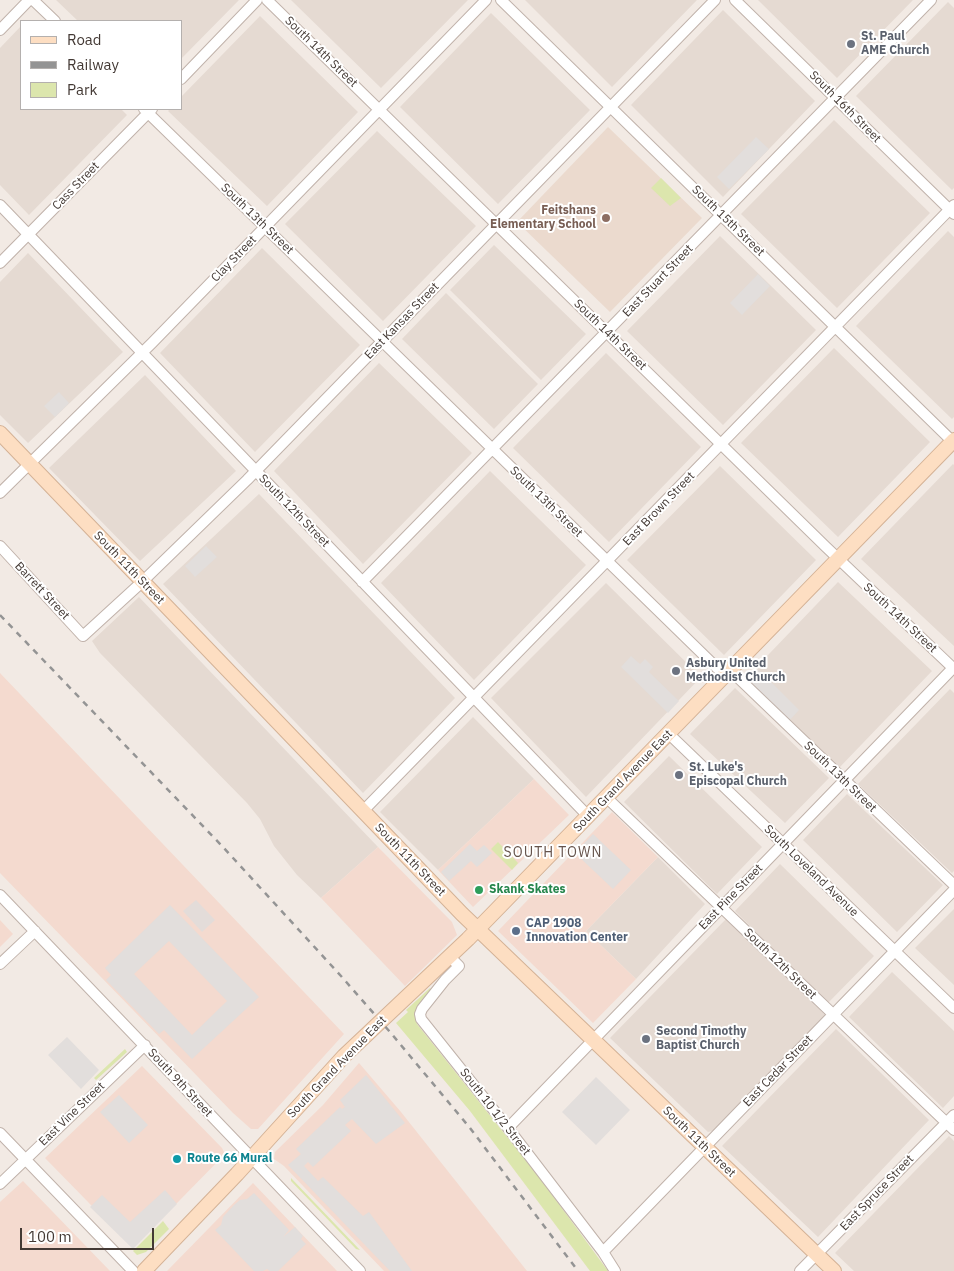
<!DOCTYPE html>
<html>
<head>
<meta charset="utf-8">
<style>
	body { margin:0 }
	#map { position:relative; width:954px; height:1271px; overflow:hidden; background:#f2eae4; font-family:"IBM Plex Sans",sans-serif }
	canvas { display:block }
	.legend { position:absolute; left:20px; top:20px; width:162px; height:90px; box-sizing:border-box; background:#fff; border:1px solid #b4b0ae; margin:0; padding:6px 9px; list-style:none; font-size:15px; color:#433934 }
	.legend li { display:flex; align-items:center; gap:10px; height:25px }
	.legend b { width:25px; border:1px solid #b4b0ae }
	.scale { position:absolute; left:20px; top:1228px; width:134px; height:22px; box-sizing:border-box; border:2px solid #433934; border-top:0; padding-left:6px; font-size:15px; line-height:18px; white-space:nowrap; color:#433934; -webkit-text-stroke:4px #fff; paint-order:stroke }
</style>
</head>
<body>
<div id="map">
<canvas width="954" height="1271"></canvas>
<ul class="legend">
<li><b style="height:6px;background:#fddec2"></b>Road</li>
<li><b style="height:6px;background:#949494"></b>Railway</li>
<li><b style="height:14px;background:#dce6ad"></b>Park</li>
</ul>
<div class="scale">100 m</div>
</div>
<script>
const ctx = document.querySelector('canvas').getContext('2d');
ctx.lineJoin = 'round';
function fill(path, color) { ctx.fillStyle = color; ctx.fill(path, 'evenodd'); }
const shape = rows => new Path2D(rows.map(r => 'M' + r).join(''));
function strokePath(path, color, width, dash) { ctx.strokeStyle = color; ctx.lineWidth = width; ctx.lineCap = dash ? 'butt' : 'round'; ctx.setLineDash(dash || []); ctx.stroke(path); }
function label(font, color, halo, rows, align = 'center') {
  ctx.font = font + ' "IBM Plex Sans",sans-serif'; ctx.lineWidth = 4; ctx.setLineDash([]); ctx.textBaseline = 'middle'; ctx.strokeStyle = halo; ctx.fillStyle = color; for (const [text, x, y, turn = 0] of rows) {
    ctx.save(); ctx.translate(x, y); ctx.rotate((+turn || 0) * Math.PI / 180); ctx.textAlign = isNaN(turn) ? turn : align; if (halo) ctx.strokeText(text, 0, 0); ctx.fillText(text, 0, 0); ctx.restore();
  }
}
fill(shape([
	[56,0,239,0,181,59,181,21,78,21],
	[291,0,468,0,381,88],
	[525,0,697,0,612,87],
	[758,0,913,0,837,78],
	[948,2,954,8,954,188,952,190,856,96],
	[723,10,815,101,723,197,631,105],
	[491,13,590,110,498,204,400,107],
	[260,16,358,112,267,206,168,111,170,109,181,109,181,97],
	[21,26,21,109,121,109,127,115,29,215,0,185,0,48],
	[834,120,930,213,837,308,741,214],
	[377,131,476,226,383,321,285,224],
	[948,231,954,237,954,417,952,419,856,326],
	[720,236,816,330,723,425,627,331],
	[494,245,586,334,541,380,450,290],
	[262,248,360,345,255,452,160,353],
	[28,253,123,352,28,443,0,415,0,282],
	[446,293,538,384,494,429,402,339],
	[834,348,930,442,838,537,741,443],
	[606,353,701,447,609,542,513,448],
	[379,363,472,453,363,564,274,471],
	[145,375,236,471,140,561,49,468],
	[953,464,954,465,954,646,861,559],
	[720,466,816,560,724,655,627,560],
	[490,471,586,565,474,680,381,583],
	[259,494,455,698,363,793,163,584],
	[838,582,932,671,839,768,746,678],
	[606,583,701,677,586,797,491,698],
	[139,597,378,847,321,898,297,875,274,846,260,819,247,803,100,653,92,641],
	[735,688,829,778,785,823,690,734],
	[950,689,954,693,954,871,952,873,858,784],
	[473,717,534,779,438,870,380,812],
	[669,756,762,847,717,894,624,802],
	[847,794,943,885,897,932,803,840],
	[658,857,705,904,636,979,586,931],
	[780,864,874,956,827,1004,735,911],
	[954,909,954,985,915,948],
	[726,919,825,1015,716,1130,708,1132,610,1038],
	[892,972,954,1031,954,1096,943,1108,849,1017],
	[836,1029,929,1120,818,1237,722,1146],
	[949,1136,954,1141,954,1271,854,1271,835,1253]
]), '#e5dad2');
fill(shape([
	[0,673,344,1034,258,1129,251,1129,233,1113,0,873],
	[534,779,569,815,473,907,438,870],
	[612,812,658,857,586,931,636,979,593,1023,498,931],
	[378,847,452,922,457,935,405,986,321,898],
	[0,920,13,934,0,947],
	[359,1063,401,1112,527,1271,384,1271,284,1166,274,1159,275,1152,323,1105],
	[142,1066,222,1148,225,1154,133,1248,45,1158],
	[23,1181,110,1271,0,1271,0,1202],
	[253,1183,337,1271,167,1271]
]), '#f4dacf');
fill(shape([
	[196,900,215,920,202,932,183,911]
]), '#e3dcd9');
fill(shape([
	[608,127,702,218,610,312,517,222]
]), '#ebdace');
fill(shape([
	[661,178,681,198,670,206,651,188],
	[498,842,518,863,512,870,491,849],
	[430,988,431,989,419,1006,415,1016,417,1024,539,1177,608,1271,590,1271,470,1111,396,1023,408,1012,406,1010],
	[125,1049,127,1052,96,1080,94,1078],
	[291,1178,360,1250,356,1249,291,1181],
	[163,1221,169,1229,146,1252,137,1255,133,1251]
]), '#dce6ad');
fill(shape([
	[756,137,769,149,729,189,717,177],
	[758,274,770,286,742,315,730,303],
	[59,392,69,403,55,417,44,406],
	[206,546,217,557,195,577,185,566],
	[631,656,640,664,645,659,653,667,649,672,679,701,668,713,621,667],
	[758,669,799,710,789,721,747,681],
	[593,834,631,870,613,889,575,853],
	[470,844,477,851,484,845,492,853,477,867,471,861,449,881,441,872],
	[170,905,259,997,192,1059,164,1030,159,1034,106,980,111,975,105,968],
	[169,941,227,1001,192,1035,134,974],
	[67,1037,99,1070,81,1089,48,1055],
	[366,1075,405,1123,376,1144,352,1119,345,1125,351,1131,313,1167,308,1162,304,1166,318,1181,323,1177,363,1216,369,1212,412,1271,390,1271,288,1165,301,1154,296,1149,340,1107,342,1109,345,1107,340,1100],
	[596,1077,630,1110,596,1145,562,1112],
	[119,1095,148,1125,129,1143,100,1112],
	[165,1190,177,1204,133,1249,90,1207,102,1195,130,1222],
	[254,1193,289,1230,283,1237,295,1227,303,1236,301,1239,306,1244,278,1271,270,1271,267,1269,263,1271,254,1271,215,1230,221,1225,223,1217,234,1205,240,1200,247,1199]
]), '#e2dedc');
const street = shape([
	[33,0,55,21],
	[267,0,826,547,954,669],
	[501,0,954,443],
	[735,0,954,214],
	[0,30,29,0],
	[181,79,257,0],
	[144,109,718,669,730,670,954,885],
	[0,205,588,816],
	[0,263,152,109],
	[0,493,152,343,486,0],
	[0,546,83,636,142,582,247,480,715,0],
	[362,582,931,0],
	[669,734,954,1008],
	[607,798,954,1130],
	[363,811,954,205],
	[0,895,360,1271],
	[449,956,459,966,445,980,422,1009,420,1014,421,1019,508,1128,603,1252,615,1271],
	[0,964,35,931],
	[508,1128,954,667],
	[0,1133,133,1271],
	[0,1184,145,1045],
	[603,1252,954,890],
	[800,1271,954,1115]
]);
const secondary = shape([
	[0,433,462,914,834,1271],
	[144,1271,237,1174,344,1056,468,939,954,440]
]);
strokePath(street, '#c0b2aa', 12);
strokePath(secondary, '#d4b296', 16);
strokePath(street, '#fff', 10);
strokePath(secondary, '#fddec2', 14);
strokePath(shape([
	[0,615,223,847,341,976,390,1032,470,1128,578,1271]
]), '#949494', 2.5, [6, 6]);
for (const [x, y, r, color] of [
	[851,44,5,"#6b7280"],
	[606,218,5,"#8d6e63"],
	[676,671,5,"#6b7280"],
	[679,775,5,"#6b7280"],
	[479,890,5,"#2e9e5b"],
	[516,931,5,"#5c6f8a"],
	[646,1039,5,"#6b7280"],
	[177,1159,5,"#0f9aa8"]
]) { const dot = new Path2D(); dot.arc(x, y, r, 0, 2 * Math.PI); ctx.fillStyle = color; ctx.fill(dot); strokePath(dot, '#fff', 2); }
label('bold 12px', '#5b616d', '#fff', [
	["St. Paul",861,37],
	["AME Church",861,51],
	["Asbury United",686,664],
	["Methodist Church",686,678],
	["St. Luke's",689,768],
	["Episcopal Church",689,782],
	["Second Timothy",656,1032],
	["Baptist Church",656,1046]
], 'left');
label('12px', '#433934', '#fff', [
	["South 14th Street",321,52,44],
	["South 16th Street",845,107,45],
	["Cass Street",76,186,-46],
	["South 13th Street",257,219,44],
	["South 15th Street",728,221,44],
	["Clay Street",234,259,-46],
	["East Stuart Street",658,281,-46],
	["East Kansas Street",402,321,-46],
	["South 14th Street",610,335,44],
	["South 13th Street",546,502,44],
	["East Brown Street",659,509,-46],
	["South 12th Street",294,511,46],
	["South 11th Street",129,568,46],
	["Barrett Street",42,591,47],
	["South 14th Street",900,618,43],
	["South 13th Street",840,777,44],
	["South Grand Avenue East",623,781,-46],
	["South 11th Street",410,860,46],
	["South Loveland Avenue",811,871,44],
	["East Pine Street",731,897,-46],
	["South 12th Street",780,964,44],
	["South Grand Avenue East",337,1067,-46],
	["East Cedar Street",778,1071,-46],
	["South 9th Street",180,1083,47],
	["South 10 1/2 Street",495,1112,52],
	["East Vine Street",72,1114,-44],
	["South 11th Street",699,1142,44],
	["East Spruce Street",877,1193,-46]
]);
label('bold 12px', '#785e54', '#fff', [
	["Feitshans",596,211],
	["Elementary School",596,225]
], 'right');
label('bold 12px', '#27864d', '#fff', [
	["Skank Skates",489,890]
], 'left');
label('bold 12px', '#4e5e75', '#fff', [
	["CAP 1908",526,924],
	["Innovation Center",526,938]
], 'left');
label('bold 12px', '#0d838f', '#fff', [
	["Route 66 Mural",187,1159]
], 'left');
ctx.letterSpacing = '1px';
label('14px', '#66544c', '#fff', [
	["SOUTH TOWN",553,853]
]);
ctx.letterSpacing = '0px';
</script>
</body>
</html>
